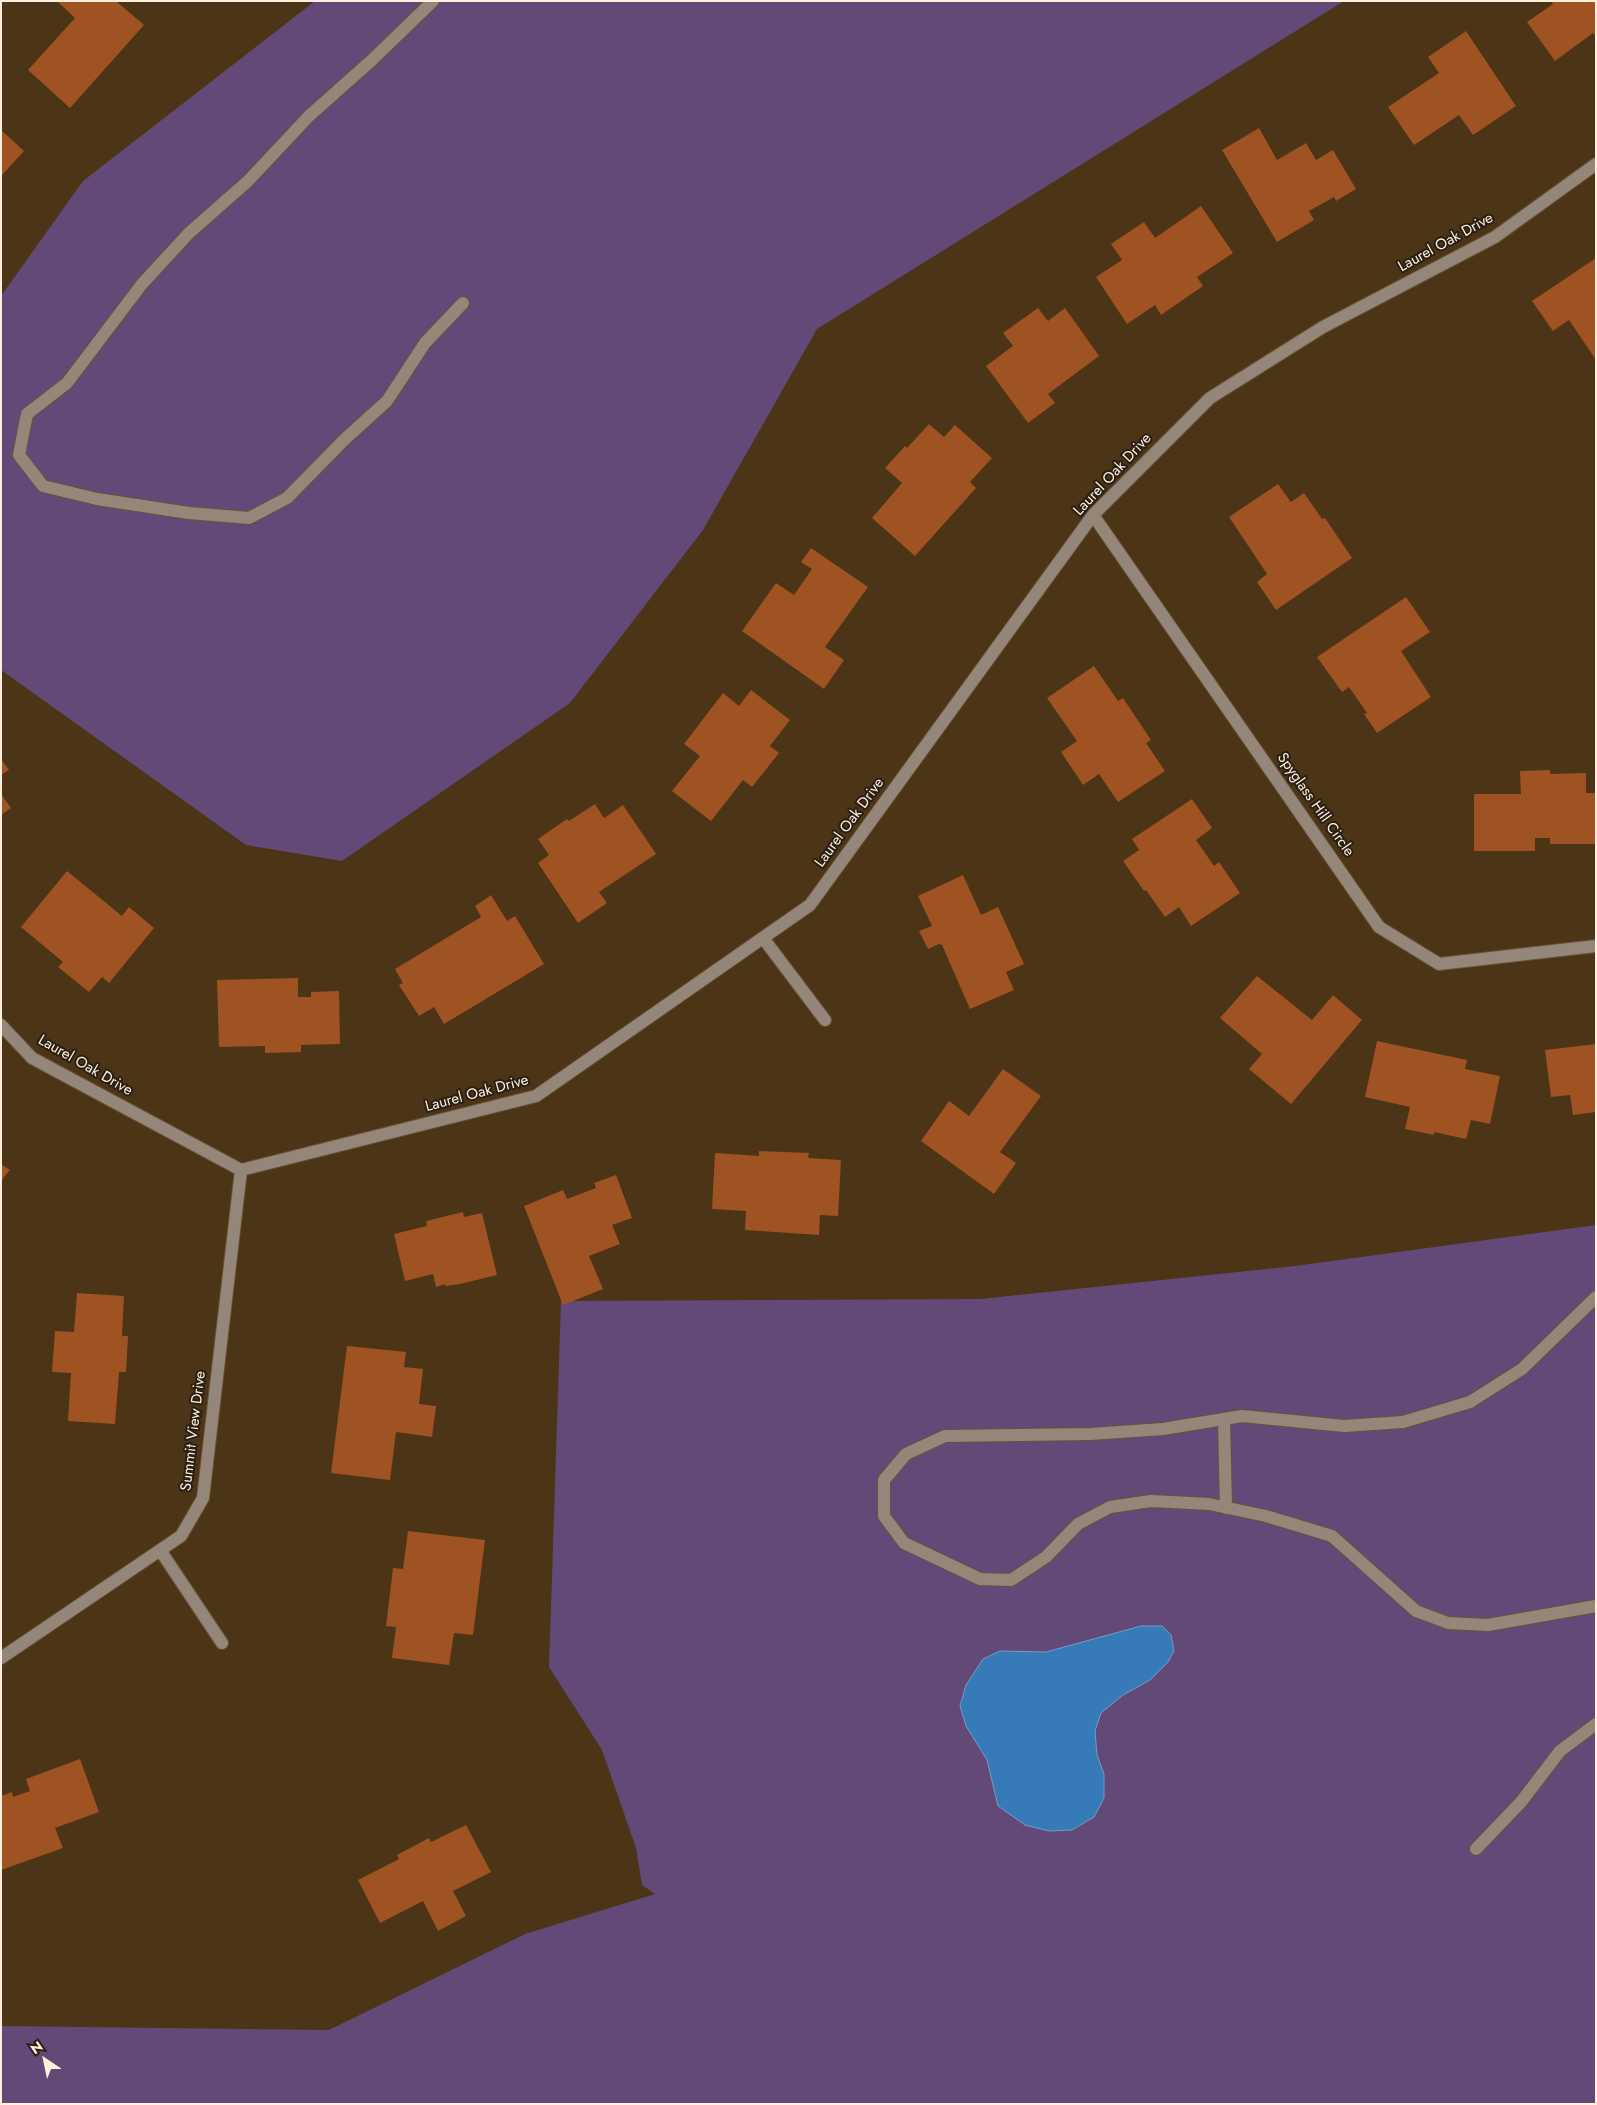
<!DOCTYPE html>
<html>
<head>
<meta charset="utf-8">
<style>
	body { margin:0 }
	#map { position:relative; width:1597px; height:2105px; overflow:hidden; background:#4c3417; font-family:Jost,sans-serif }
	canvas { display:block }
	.frame { position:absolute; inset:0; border:2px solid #feefdf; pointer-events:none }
	.north { position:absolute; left:20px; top:2035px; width:50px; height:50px; -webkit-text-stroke:4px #291f12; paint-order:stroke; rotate:326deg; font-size:14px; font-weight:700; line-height:20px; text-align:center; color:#feefdf }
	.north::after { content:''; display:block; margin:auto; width:18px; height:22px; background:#feefdf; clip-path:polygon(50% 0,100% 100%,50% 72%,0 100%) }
</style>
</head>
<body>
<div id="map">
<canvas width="1597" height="2105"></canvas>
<div class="frame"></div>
<div class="north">N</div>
</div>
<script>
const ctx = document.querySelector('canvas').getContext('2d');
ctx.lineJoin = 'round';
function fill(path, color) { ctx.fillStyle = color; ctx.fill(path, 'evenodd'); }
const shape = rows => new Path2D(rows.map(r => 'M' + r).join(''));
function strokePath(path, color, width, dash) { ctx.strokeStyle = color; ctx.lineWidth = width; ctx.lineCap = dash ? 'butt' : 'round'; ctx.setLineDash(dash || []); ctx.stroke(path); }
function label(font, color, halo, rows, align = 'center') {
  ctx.font = font + ' Jost,sans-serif'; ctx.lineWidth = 4; ctx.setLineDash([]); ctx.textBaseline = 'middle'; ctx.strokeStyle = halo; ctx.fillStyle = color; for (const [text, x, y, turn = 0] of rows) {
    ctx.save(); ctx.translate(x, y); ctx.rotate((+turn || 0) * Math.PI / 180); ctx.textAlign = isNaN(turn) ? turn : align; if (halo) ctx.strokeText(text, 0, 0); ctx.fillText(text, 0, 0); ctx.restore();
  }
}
fill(shape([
	[315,1,1344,1,817,329,703,530,570,703,342,861,246,845,1,670,1,296,83,181],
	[1596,1225,1596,2104,1,2104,1,2026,329,2030,525,1934,655,1894,642,1885,636,1848,602,1750,549,1667,561,1301,980,1299,1295,1266]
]), '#634977');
const water = shape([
	[1141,1626,1162,1626,1171,1635,1174,1651,1168,1662,1150,1680,1123,1695,1101,1713,1095,1731,1097,1755,1104,1774,1104,1798,1094,1817,1072,1830,1049,1831,1025,1825,998,1806,987,1760,966,1726,960,1706,966,1685,983,1659,1000,1651,1046,1652,1141,1626]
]);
fill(water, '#377ab8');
strokePath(water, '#739dc4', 1);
fill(shape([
	[57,1,116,1,144,25,70,108,28,70,75,18],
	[1551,1,1596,1,1596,36,1593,33,1555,61,1527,22,1553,4],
	[1466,31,1516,106,1473,135,1459,115,1414,145,1388,107,1439,73,1428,57],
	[1259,128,1277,160,1306,143,1316,160,1333,150,1356,189,1336,201,1334,197,1309,211,1314,220,1277,242,1222,150],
	[1,130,24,151,1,176],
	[1201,206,1233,253,1197,277,1203,286,1161,315,1155,305,1127,324,1096,277,1122,260,1111,244,1144,222,1155,238],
	[1596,258,1596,360,1569,320,1553,331,1532,301],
	[1038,308,1048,321,1065,308,1099,356,1048,394,1055,403,1028,423,986,366,1013,346,1003,333],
	[929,424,944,437,955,425,992,458,970,482,976,488,915,556,872,518,902,483,885,468,905,446,907,448],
	[1278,484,1291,502,1304,493,1322,519,1325,518,1352,558,1276,610,1257,582,1267,574,1229,517],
	[811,548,868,587,825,647,844,660,824,689,742,631,776,583,794,595,812,569,801,562],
	[1406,597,1430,632,1401,651,1431,697,1377,733,1364,714,1367,713,1349,687,1342,692,1317,657],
	[1094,666,1118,701,1123,698,1151,740,1146,743,1165,771,1118,802,1099,774,1083,785,1061,752,1077,741,1047,698],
	[751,690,790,720,770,746,779,753,752,787,743,780,711,821,672,791,700,756,684,744,723,693,739,706],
	[1,759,9,770,1,775],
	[1550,770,1550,774,1586,773,1586,793,1596,793,1596,844,1550,844,1550,838,1535,838,1535,851,1474,851,1474,794,1521,794,1520,771],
	[1,794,11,808,1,815],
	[1192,799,1212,828,1196,840,1214,866,1219,862,1240,893,1191,926,1179,907,1165,917,1146,890,1144,891,1123,861,1139,850,1132,839],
	[595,804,604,818,623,805,656,854,599,892,607,903,578,923,538,863,549,855,538,839,567,819,569,821],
	[67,871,122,916,129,907,154,928,109,983,102,977,89,992,58,967,63,962,21,927],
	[963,875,981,915,998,907,1024,964,1006,972,1014,990,970,1009,942,945,939,944,928,949,919,931,932,926,918,896],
	[491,895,507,921,515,916,544,964,444,1024,434,1007,419,1016,399,985,403,983,395,969,481,917,475,906],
	[1257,976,1312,1020,1333,995,1362,1020,1291,1104,1249,1069,1262,1054,1220,1018],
	[298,978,298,997,311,997,311,992,339,991,340,1044,301,1045,301,1052,265,1053,265,1046,219,1047,217,980],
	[1377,1041,1467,1060,1465,1069,1500,1076,1490,1124,1471,1120,1466,1139,1434,1132,1434,1135,1405,1129,1410,1107,1365,1097],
	[1596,1044,1596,1112,1573,1115,1570,1095,1551,1097,1545,1050],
	[1003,1069,1041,1096,1000,1152,1016,1163,994,1194,921,1141,949,1101,969,1116],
	[759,1151,809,1153,808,1158,841,1160,838,1216,820,1215,819,1235,745,1230,746,1211,712,1209,715,1153,759,1156],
	[1,1164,10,1170,1,1181],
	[616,1175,632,1218,612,1225,620,1244,589,1256,603,1289,563,1305,524,1206,563,1190,567,1199,596,1188,594,1183],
	[463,1212,464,1217,482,1213,497,1275,460,1284,445,1286,445,1284,436,1287,433,1274,405,1281,394,1234,427,1226,426,1221],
	[77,1293,124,1296,122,1336,128,1336,126,1372,119,1372,115,1424,68,1421,71,1373,52,1372,55,1331,74,1332],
	[347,1346,406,1352,404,1367,423,1369,419,1404,436,1406,432,1437,396,1432,390,1480,331,1473],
	[408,1531,485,1540,473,1635,454,1633,449,1665,392,1658,396,1627,386,1626,393,1568,403,1569],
	[80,1759,99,1812,55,1828,63,1848,1,1870,1,1796,12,1792,13,1797,30,1791,26,1779],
	[466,1825,491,1872,453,1891,466,1916,438,1931,423,1901,380,1923,358,1880,399,1859,397,1855,429,1838,431,1842]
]), '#9f5222');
const minor = shape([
	[433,1,372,60,309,116,248,181,189,233,142,284,67,383,27,414,19,455,43,486,97,499,189,513,249,518,287,498,345,439,387,401,425,343,463,303],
	[1093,515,1379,927,1439,964,1596,946],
	[763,938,825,1020],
	[1,1025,32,1058,241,1170,536,1096,810,905,1093,515,1210,398,1323,327,1495,237,1596,164],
	[1596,1297,1522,1369,1470,1402,1403,1422,1344,1426,1242,1416,1163,1429,1090,1434,945,1436,906,1454,884,1480,884,1516,904,1543,980,1579,1011,1580,1046,1557,1078,1524,1110,1507,1151,1501,1209,1504,1266,1516,1332,1536,1416,1611,1448,1623,1488,1625,1596,1606],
	[1224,1419,1226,1508],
	[160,1550,222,1643],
	[1,1658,181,1536,203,1498,241,1170],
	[1476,1849,1521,1802,1560,1751,1596,1724]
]);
strokePath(minor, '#685237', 14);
strokePath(minor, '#94877a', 12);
label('15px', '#feefdf', '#291f12', [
	["Laurel Oak Drive",1446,243,-29],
	["Laurel Oak Drive",1113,475,-47],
	["Spyglass Hill Circle",1315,805,55],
	["Laurel Oak Drive",850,823,-54],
	["Laurel Oak Drive",85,1066,30],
	["Laurel Oak Drive",477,1094,-15],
	["Summit View Drive",194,1431,-83]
]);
</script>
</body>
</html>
